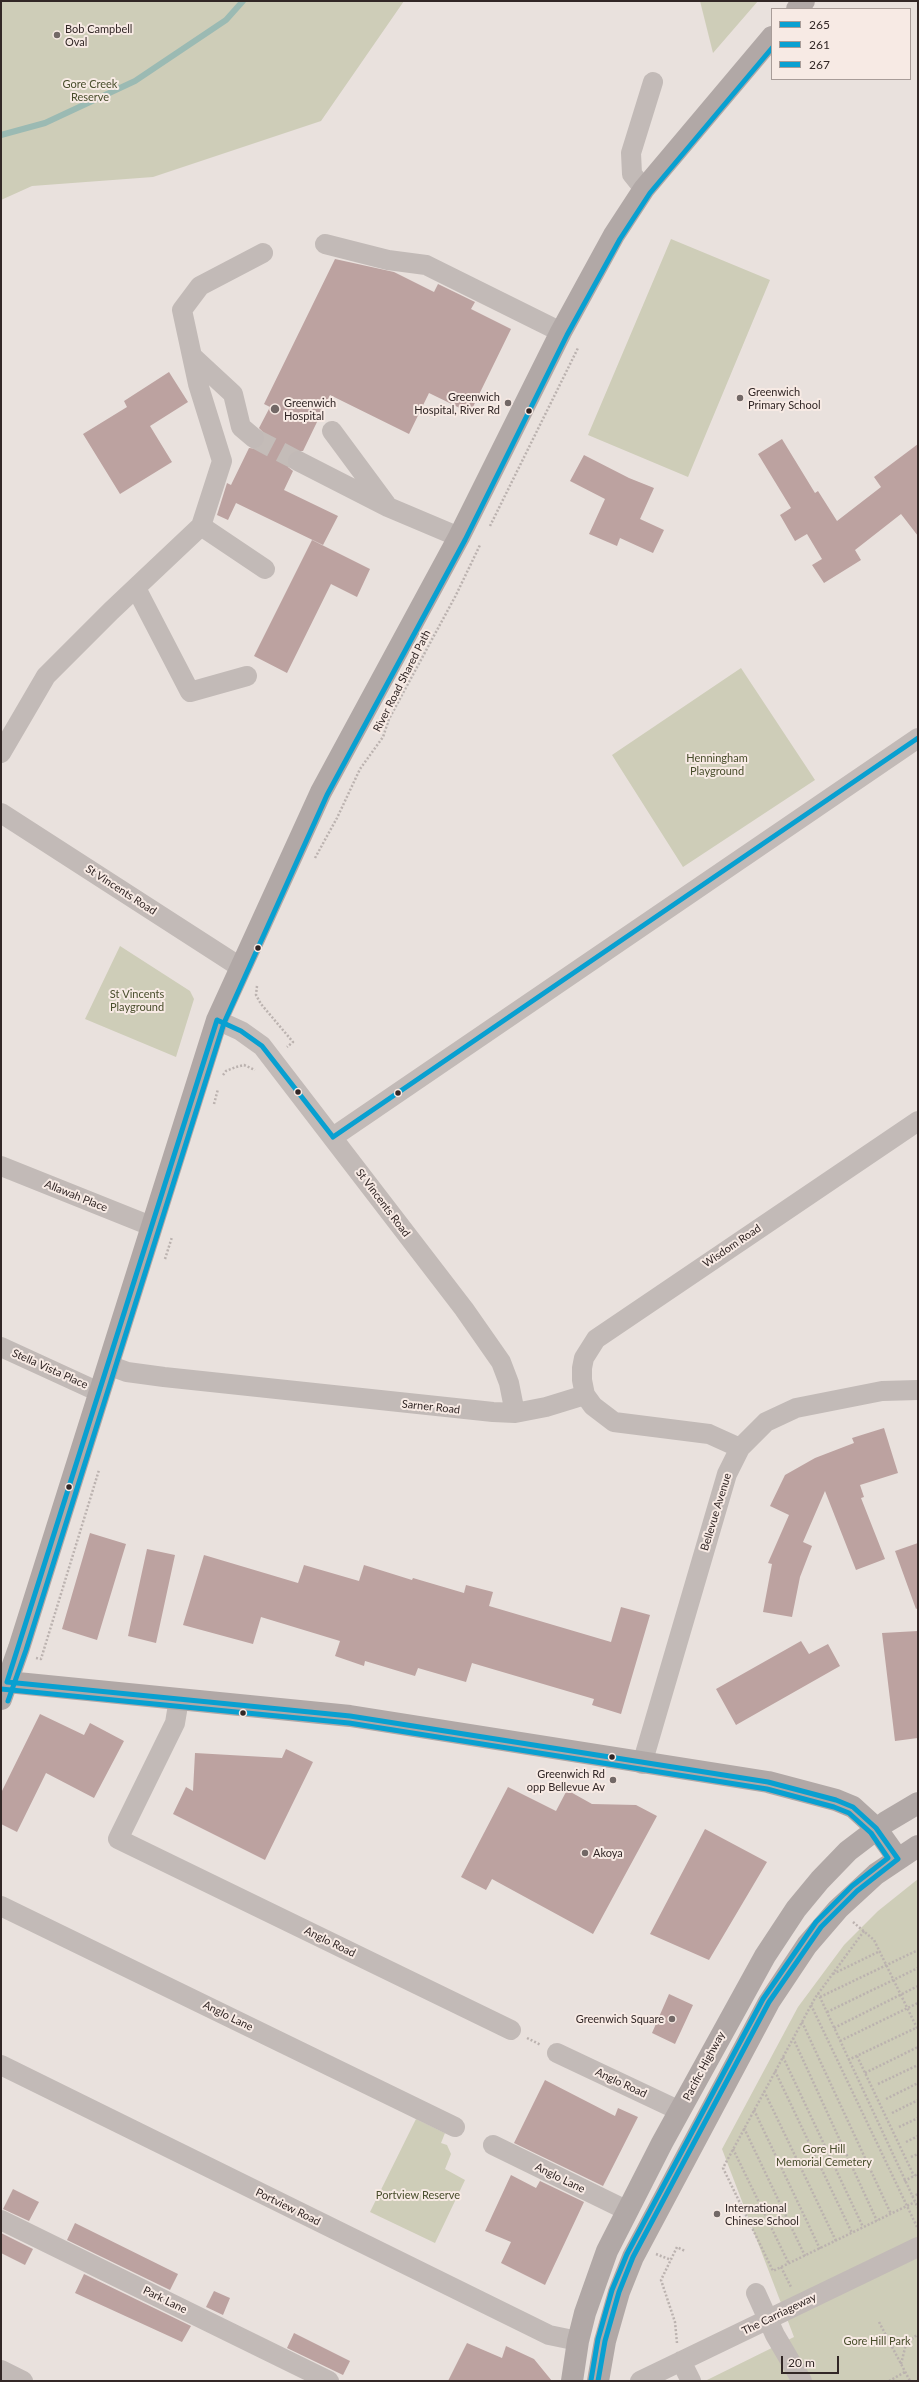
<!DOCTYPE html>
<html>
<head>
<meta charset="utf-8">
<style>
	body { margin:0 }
	#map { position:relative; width:919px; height:2382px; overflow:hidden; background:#e9e1dd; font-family:Lato,sans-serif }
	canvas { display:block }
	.frame { position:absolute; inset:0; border:2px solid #322726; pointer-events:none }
	.legend { position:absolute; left:771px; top:8px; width:140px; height:72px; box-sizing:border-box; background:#f7eae4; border:1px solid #a89c98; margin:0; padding:5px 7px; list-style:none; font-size:12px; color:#322726 }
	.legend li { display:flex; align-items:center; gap:8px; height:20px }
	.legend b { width:20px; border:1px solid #a89c98 }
	.scale { position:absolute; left:781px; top:2356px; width:58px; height:18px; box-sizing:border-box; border:2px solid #322726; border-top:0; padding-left:5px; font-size:12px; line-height:14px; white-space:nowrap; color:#322726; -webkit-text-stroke:3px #f7eae4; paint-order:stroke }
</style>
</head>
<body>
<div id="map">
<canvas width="919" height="2382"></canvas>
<div class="frame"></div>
<ul class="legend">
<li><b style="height:5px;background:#08a0d1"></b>265</li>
<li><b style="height:5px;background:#08a0d1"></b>261</li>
<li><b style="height:5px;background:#08a0d1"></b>267</li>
</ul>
<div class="scale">20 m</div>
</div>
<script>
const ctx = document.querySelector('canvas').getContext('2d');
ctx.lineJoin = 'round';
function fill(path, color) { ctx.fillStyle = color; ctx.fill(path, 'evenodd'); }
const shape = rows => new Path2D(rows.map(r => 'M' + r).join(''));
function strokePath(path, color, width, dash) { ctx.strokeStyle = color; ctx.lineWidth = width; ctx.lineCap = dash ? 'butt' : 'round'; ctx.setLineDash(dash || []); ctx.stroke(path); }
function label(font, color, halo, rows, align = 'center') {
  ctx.font = font + ' Lato,sans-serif'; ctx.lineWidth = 4; ctx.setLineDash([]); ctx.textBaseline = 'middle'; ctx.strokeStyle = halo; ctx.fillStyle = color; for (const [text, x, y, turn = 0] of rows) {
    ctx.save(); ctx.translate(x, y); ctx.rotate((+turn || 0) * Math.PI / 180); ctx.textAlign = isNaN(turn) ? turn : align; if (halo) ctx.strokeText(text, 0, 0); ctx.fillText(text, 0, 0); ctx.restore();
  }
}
fill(shape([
	[1,1,404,1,321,121,153,177,32,186,1,200],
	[700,1,758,1,713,53],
	[671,239,770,280,688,477,588,435],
	[741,668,815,780,683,867,612,755],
	[120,946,190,991,194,999,176,1057,85,1019],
	[918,1879,918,2381,705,2381,794,2337,722,2149,798,2007,844,1945,878,1911],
	[416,2119,445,2133,441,2143,447,2145,451,2154,445,2169,465,2180,435,2243,370,2212]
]), '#cecdb8');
strokePath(shape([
	[1,135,45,123,135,81,226,20,243,1]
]), '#9bbab3', 6);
fill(shape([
	[335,259,394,272,434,292,438,284,475,302,471,309,511,329,470,413,429,393,409,434,330,395,303,451,292,451,288,456,288,467,293,471,284,490,338,516,323,545,236,503,228,520,217,515,227,483,231,485,249,448,258,449,265,440,265,434,259,428,270,407,264,404],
	[169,372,188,402,150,426,172,462,120,494,83,434,127,407,124,401],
	[782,439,815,493,818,491,837,521,881,487,874,477,918,444,918,536,901,514,855,550,861,560,824,583,812,565,822,559,807,534,795,541,780,515,791,508,758,454],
	[584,455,629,478,654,488,640,519,664,530,653,553,620,538,617,546,589,534,605,499,570,481],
	[312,540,370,569,357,597,331,584,287,673,254,656],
	[884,1428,898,1473,860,1485,864,1497,861,1498,885,1559,856,1570,825,1491,803,1542,812,1546,800,1577,792,1617,763,1612,772,1564,768,1563,789,1515,770,1506,785,1475,815,1458,854,1443,852,1438],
	[90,1533,126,1544,97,1640,62,1629],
	[918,1543,918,1608,916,1609,895,1551],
	[147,1549,175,1555,156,1643,128,1636],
	[204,1555,298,1583,304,1565,359,1581,364,1565,412,1580,413,1578,464,1593,466,1585,493,1592,489,1606,611,1642,621,1607,650,1615,621,1714,592,1705,594,1699,472,1663,466,1682,418,1668,415,1676,365,1661,364,1666,335,1656,340,1641,261,1617,253,1644,183,1625],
	[918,1631,918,1738,895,1741,882,1633],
	[801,1641,809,1654,828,1644,840,1666,736,1725,716,1689],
	[40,1714,84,1735,90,1723,124,1741,94,1798,46,1773,17,1832,1,1824,1,1793],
	[286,1749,313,1762,265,1860,173,1814,186,1787,193,1791,195,1753,282,1758],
	[508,1787,556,1811,567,1790,592,1804,636,1805,657,1816,593,1934,492,1879,486,1890,461,1877],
	[705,1829,767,1862,709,1960,650,1934],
	[669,1994,693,2005,675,2044,652,2033],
	[545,2080,615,2116,618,2108,638,2117,603,2186,514,2143],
	[511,2175,536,2188,540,2181,584,2202,545,2285,501,2263,511,2242,485,2231],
	[13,2189,39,2202,29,2221,3,2209],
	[75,2223,178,2274,170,2290,67,2240],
	[1,2233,33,2249,25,2265,1,2253],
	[84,2274,191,2326,182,2342,75,2293],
	[214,2291,230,2298,223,2315,206,2307],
	[294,2333,350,2361,343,2375,287,2348],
	[467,2343,502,2358,506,2346,534,2359,552,2381,448,2381]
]), '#bca2a0');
strokePath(shape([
	[254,438,298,461]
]), '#c4bcb8', 20, [20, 10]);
strokePath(shape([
	[490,526,578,348],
	[315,858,337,818,360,769,383,737,389,719,456,595,480,545],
	[257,986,256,995,261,1004,293,1042,287,1047],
	[223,1075,226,1071,236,1067,244,1065,255,1070],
	[214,1104,218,1089],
	[165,1259,172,1237],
	[36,1658,41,1659,99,1470],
	[853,1922,874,1940,918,2030],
	[864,1931,815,1998,723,2168,773,2271,915,2202],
	[833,1974,880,1951],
	[818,1993,918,2208],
	[820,1997,918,1950],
	[811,2005,918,2229],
	[827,2012,918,1968],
	[802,2022,891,2214],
	[834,2028,918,1986],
	[527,2038,541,2045],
	[793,2038,877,2221],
	[840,2041,918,2003],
	[857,2056,914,2176],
	[783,2057,863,2227],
	[848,2060,918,2027],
	[775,2071,852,2233],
	[865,2073,918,2047],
	[878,2084,918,2065],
	[764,2091,836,2241],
	[886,2099,918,2083],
	[754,2110,820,2249],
	[892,2113,918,2100],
	[899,2127,918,2118],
	[744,2128,805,2256],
	[906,2142,918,2136],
	[733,2149,789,2264],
	[911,2157,918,2154],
	[904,2181,918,2174],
	[912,2197,918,2194],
	[656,2254,671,2260],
	[781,2267,791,2287],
	[879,2322,910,2381],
	[888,2339,895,2343,906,2344],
	[677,2343,675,2322,661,2280,677,2247,685,2251],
	[901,2364,906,2344,918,2334],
	[889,2381,905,2372]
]), '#bbb2af', 2.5, [2, 2]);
strokePath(shape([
	[644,189,632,174,631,153,653,82],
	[325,244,388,260,426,265,561,332],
	[193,357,233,394,241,427,254,438],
	[332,431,386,504],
	[298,461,388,507,459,537],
	[201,526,265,569],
	[136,588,190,692,247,676],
	[1,753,46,676,111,611,201,526,222,461,198,384,182,310,200,286,263,253],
	[1,813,240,967],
	[217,1020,241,1031,262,1046,464,1309,501,1362,509,1383,515,1413],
	[333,1137,918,738],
	[1,1166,151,1226],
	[1,1347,99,1392],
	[108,1365,127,1372,164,1377,493,1412,515,1413,546,1407,585,1395,593,1406,614,1422,709,1434,740,1448],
	[585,1395,582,1380,582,1368,584,1358,596,1339,918,1121],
	[179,1699,175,1723,118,1839,511,2030],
	[642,1764,727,1474,740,1448,766,1422,796,1408,882,1391,918,1390],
	[1,1906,455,2127],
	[557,2053,680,2111],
	[1,2065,549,2335,578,2341],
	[493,2145,628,2211],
	[1,2220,329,2381],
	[756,2293,775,2335,802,2381],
	[681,2361,691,2381],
	[1,2370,23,2381],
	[640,2381,918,2247]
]), '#c2bab7', 20);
strokePath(shape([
	[797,9,804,1],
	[7,1682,350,1716,768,1782,836,1800,853,1807,876,1828,898,1859],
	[1,1699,19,1648,217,1020,321,792,459,537,561,332,614,235,644,189,772,37],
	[572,2381,578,2341,585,2313,607,2251,662,2143,765,1956,796,1909,820,1880,848,1851,886,1822,918,1803],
	[598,2381,605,2341,619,2292,633,2257,769,2002,807,1945,838,1909,876,1874,918,1846]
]), '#b1a8a6', 22);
strokePath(shape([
	[217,1020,241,1031,262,1046,333,1137],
	[333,1137,918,738],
	[7,1682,350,1716,768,1782,836,1800,853,1807,876,1828,898,1859,857,1891,821,1927,769,2002,633,2257,619,2292,605,2341,598,2381],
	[7,1682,217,1020]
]), '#08a0d1', 5);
strokePath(shape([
	[8,1701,26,1650,224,1023,327,795,465,540,567,335,620,239,650,193,772,48]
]), '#08a0d1', 5);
strokePath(shape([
	[1,1689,349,1723,767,1789,834,1807,849,1813,871,1833,888,1858,852,1886,816,1922,763,1999,627,2254,612,2290,598,2339,591,2380]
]), '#08a0d1', 5);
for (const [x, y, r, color] of [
	[57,35,4,"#726866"],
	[740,398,4,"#726866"],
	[508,403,4,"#726866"],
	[275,409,5,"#726866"],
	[529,411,3.5,"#322726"],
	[258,948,3.5,"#322726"],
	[298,1092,3.5,"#322726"],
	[398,1093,3.5,"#322726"],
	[69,1487,3.5,"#322726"],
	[243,1713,3.5,"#322726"],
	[612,1757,3.5,"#322726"],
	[613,1780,4,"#726866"],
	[585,1853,4,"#726866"],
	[672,2019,4,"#726866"],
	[717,2214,4,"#726866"]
]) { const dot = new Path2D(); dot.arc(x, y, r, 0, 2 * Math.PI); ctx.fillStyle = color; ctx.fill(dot); strokePath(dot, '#f7eae4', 1.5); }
label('11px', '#322726', '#f7eae4', [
	["Bob Campbell",65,29],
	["Oval",65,42],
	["Greenwich",748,392],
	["Primary School",748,405],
	["Greenwich",500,397,"right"],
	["Hospital, River Rd",500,410,"right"],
	["Greenwich",284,403],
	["Hospital",284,416],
	["Greenwich Rd",605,1774,"right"],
	["opp Bellevue Av",605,1787,"right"],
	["Akoya",593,1853],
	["Greenwich Square",664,2019,"right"],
	["International",725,2208],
	["Chinese School",725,2221]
], 'left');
label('11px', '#494e2c', '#f7eae4', [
	["Gore Creek",90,84],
	["Reserve",90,97],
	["Henningham",717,758],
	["Playground",717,771],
	["St Vincents",137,994],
	["Playground",137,1007],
	["Gore Hill",824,2149],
	["Memorial Cemetery",824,2162],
	["Portview Reserve",418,2195],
	["Gore Hill Park",877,2341]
]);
label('11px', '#322726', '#f7eae4', [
	["River Road Shared Path",402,681,-63],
	["St Vincents Road",121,890,33],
	["Allawah Place",76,1196,22],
	["St Vincents Road",383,1203,53],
	["Wisdom Road",732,1246,-34],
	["Stella Vista Place",50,1369,24],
	["Sarner Road",431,1407,6],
	["Bellevue Avenue",716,1512,-73],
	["Anglo Road",330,1942,26],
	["Anglo Lane",228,2016,26],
	["Pacific Highway",704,2066,-62],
	["Anglo Road",621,2083,25],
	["Anglo Lane",560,2178,26],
	["Portview Road",288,2207,26],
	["Park Lane",165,2300,26],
	["The Carriageway",779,2314,-26]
]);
</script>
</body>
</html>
